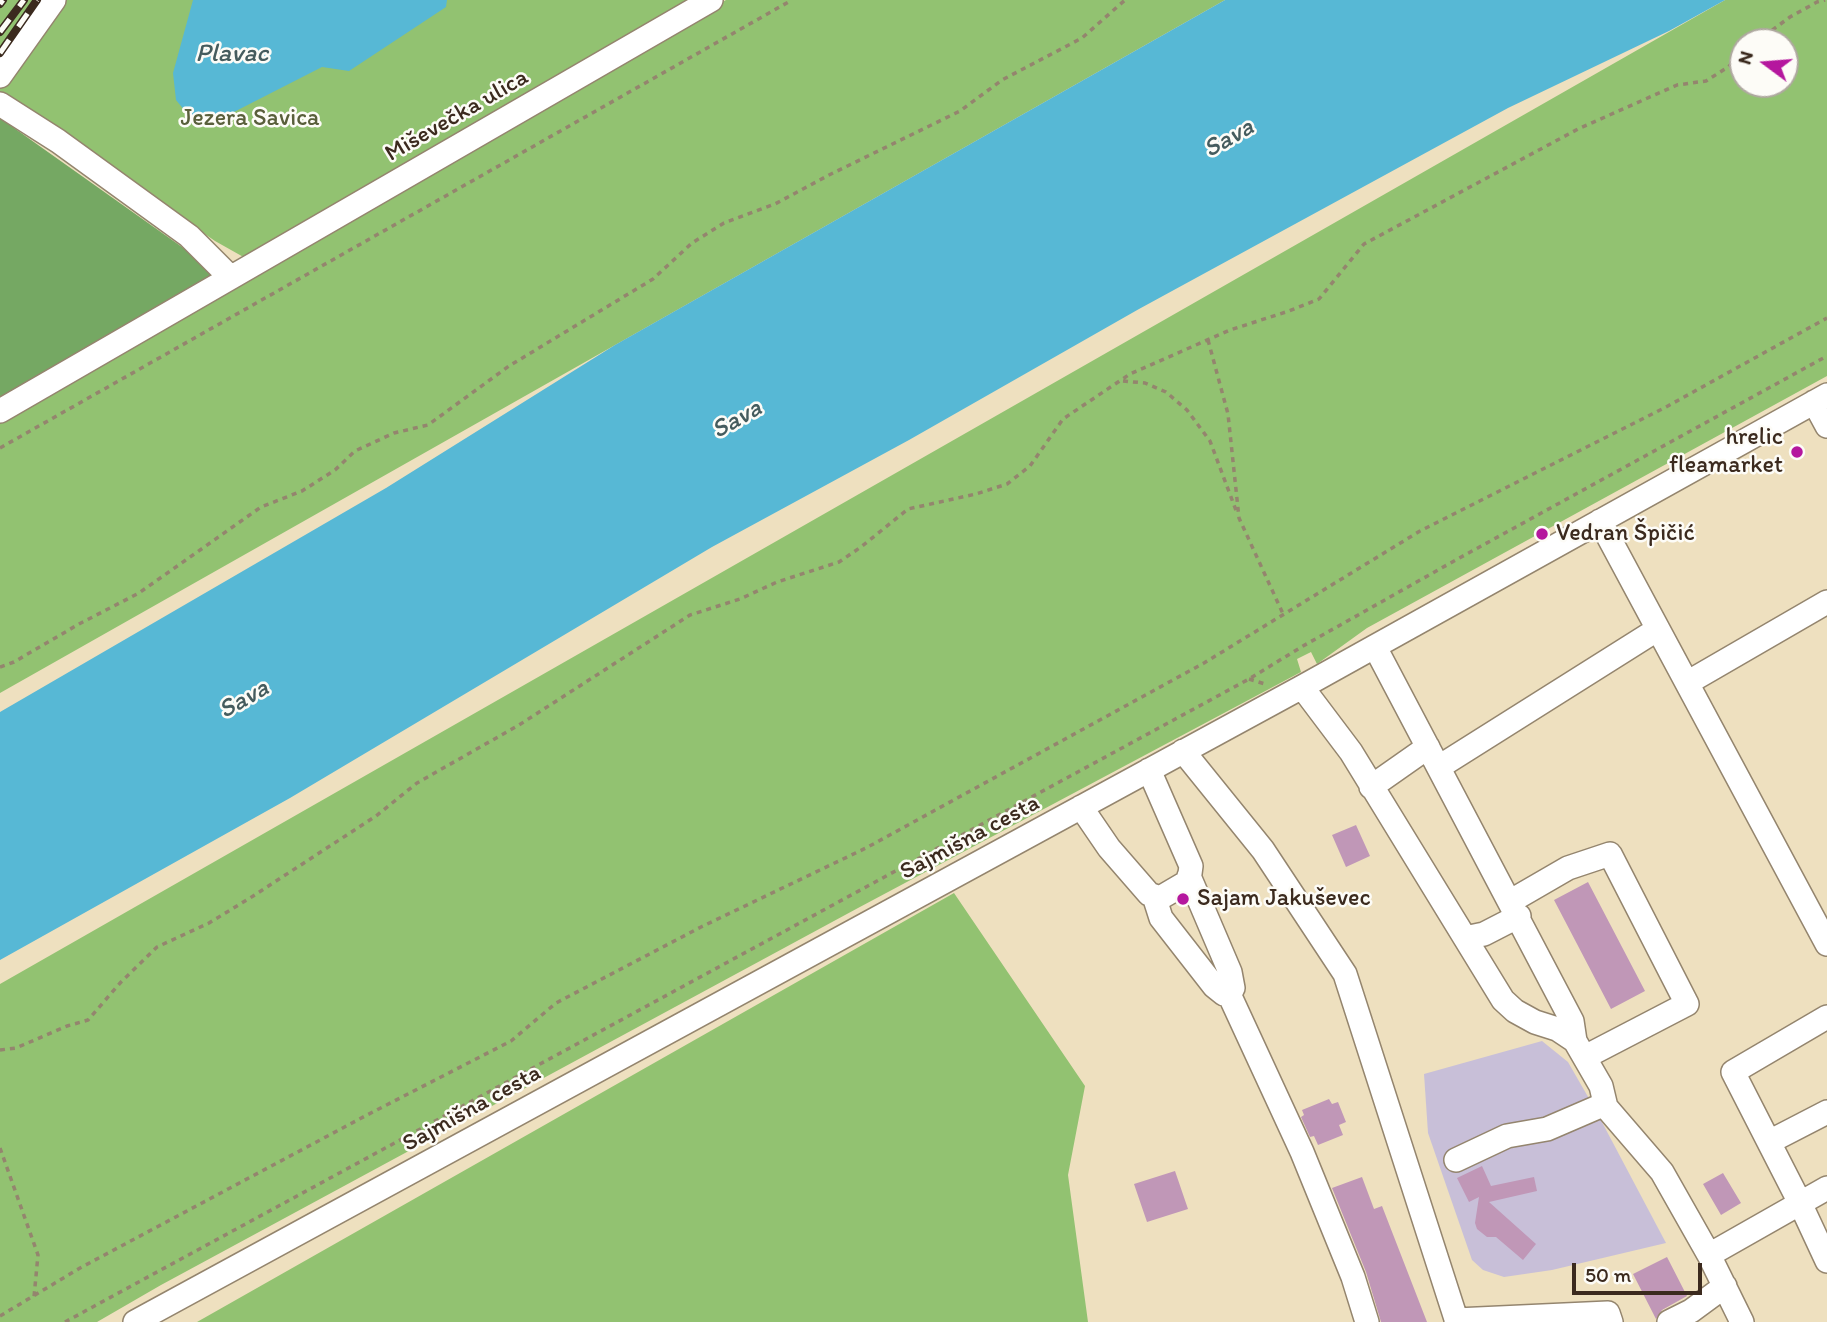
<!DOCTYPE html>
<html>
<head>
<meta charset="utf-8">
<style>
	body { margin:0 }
	#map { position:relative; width:1827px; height:1322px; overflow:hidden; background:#eee0bf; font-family:Itim,sans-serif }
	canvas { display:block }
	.north { position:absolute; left:1729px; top:28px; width:70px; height:70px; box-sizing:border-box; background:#fdfcf7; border:2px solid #afa8a0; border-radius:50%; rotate:286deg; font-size:19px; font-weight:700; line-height:28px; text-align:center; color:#3b2a1e }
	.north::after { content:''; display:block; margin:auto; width:24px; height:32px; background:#b5179e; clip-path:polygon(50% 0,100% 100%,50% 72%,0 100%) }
	.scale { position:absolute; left:1572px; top:1263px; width:130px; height:32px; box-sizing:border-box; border:4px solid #3b2a1e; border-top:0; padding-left:9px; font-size:21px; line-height:24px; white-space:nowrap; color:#3b2a1e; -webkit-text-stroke:5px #fdfcf7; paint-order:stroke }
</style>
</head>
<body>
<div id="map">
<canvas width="1827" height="1322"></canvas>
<div class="north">N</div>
<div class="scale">50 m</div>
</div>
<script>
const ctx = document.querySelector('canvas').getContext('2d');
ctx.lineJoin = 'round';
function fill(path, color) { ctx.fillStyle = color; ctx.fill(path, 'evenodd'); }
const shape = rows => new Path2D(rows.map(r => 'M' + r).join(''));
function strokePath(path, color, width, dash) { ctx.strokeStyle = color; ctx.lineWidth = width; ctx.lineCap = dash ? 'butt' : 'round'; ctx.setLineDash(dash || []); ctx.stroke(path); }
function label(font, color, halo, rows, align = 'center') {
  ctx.font = font + ' Itim,sans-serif'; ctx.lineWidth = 5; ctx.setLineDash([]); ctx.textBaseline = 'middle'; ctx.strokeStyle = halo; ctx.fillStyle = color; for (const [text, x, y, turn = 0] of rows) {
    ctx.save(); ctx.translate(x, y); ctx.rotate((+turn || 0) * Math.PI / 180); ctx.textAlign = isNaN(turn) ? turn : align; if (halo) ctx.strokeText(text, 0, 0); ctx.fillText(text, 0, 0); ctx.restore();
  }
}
fill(shape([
	[1542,1041,1568,1062,1595,1109,1666,1243,1552,1270,1504,1277,1483,1270,1472,1260,1428,1133,1424,1074]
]), '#c8bfd8');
fill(shape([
	[0,0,696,0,247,259,215,241,0,93],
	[726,0,1225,0,0,693,0,422,363,208],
	[1725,0,1827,0,1827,376,1367,628,1317,664,1311,652,1297,659,1301,672,858,908,161,1285,97,1322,0,1322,0,984],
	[1743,42,1785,42,1785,84,1743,84],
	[954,893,1085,1086,1068,1175,1088,1322,197,1322]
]), '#92c271');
fill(shape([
	[0,118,213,269,208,280,0,400]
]), '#75a863');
fill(shape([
	[193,0,447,0,446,7,349,71,322,67,230,114,207,119,189,116,176,100,173,73],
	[1225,0,1725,0,1669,31,1508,108,1139,309,909,440,712,547,290,798,0,960,0,712,386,488,615,345]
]), '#57b8d5');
fill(shape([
	[1356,825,1370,856,1346,867,1332,835],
	[1588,882,1645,991,1611,1009,1554,900],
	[1329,1099,1332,1104,1338,1102,1346,1122,1339,1125,1343,1135,1318,1145,1314,1136,1310,1137,1301,1117,1304,1115,1302,1110],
	[1482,1166,1491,1186,1534,1177,1537,1191,1489,1202,1536,1244,1523,1260,1496,1237,1487,1237,1477,1229,1475,1223,1479,1197,1469,1202,1457,1178],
	[1175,1171,1188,1209,1147,1222,1134,1184],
	[1723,1173,1741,1203,1721,1215,1703,1184],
	[1362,1177,1374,1209,1382,1206,1427,1322,1381,1322,1366,1272,1332,1188],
	[1667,1257,1687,1296,1662,1310,1656,1319,1633,1274]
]), '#c097b7');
const minor = shape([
	[0,76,54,0],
	[0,104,58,141,189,236,230,277],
	[1814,402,1827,426],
	[0,411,711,0],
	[1600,521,1827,944],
	[1375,647,1572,1021,1575,1041],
	[1687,683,1827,602],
	[1302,687,1351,752,1503,1000,1515,1011,1535,1022,1557,1029,1575,1041,1601,1086,1606,1107,1662,1172,1709,1255,1742,1322],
	[1183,751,1263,850,1345,974,1457,1322],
	[1439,767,1658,629],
	[1371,787,1428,747],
	[1081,807,1109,848,1149,894,1160,898,1189,881,1191,866,1149,770],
	[1154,896,1161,918,1214,986,1224,994,1229,994,1233,988,1230,972,1189,876],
	[1511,901,1568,868,1610,854,1687,1004,1585,1057],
	[1465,938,1484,934,1519,916],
	[1229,994,1302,1152,1353,1277,1367,1322],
	[1827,1017,1733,1072,1800,1203,1827,1261],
	[1769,1142,1827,1112],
	[1456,1160,1507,1136,1547,1129,1605,1104],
	[1709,1255,1827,1188],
	[1456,1320,1608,1313,1611,1322],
	[135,1322,1302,687,1827,395],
	[1669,1322,1691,1311,1725,1286]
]);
strokePath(minor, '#94856e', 26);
strokePath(shape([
	[1756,42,1790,17,1817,2,1825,0],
	[1208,340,1228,414,1239,518,1284,616],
	[1123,381,1145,383,1166,392,1187,410,1210,441,1237,513],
	[0,448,792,0],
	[0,667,14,662,79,624,139,593,261,507,302,491,335,470,355,451,394,433,428,425,509,366,653,279,692,243,724,223,775,204,829,175,960,111,1002,80,1082,38,1125,0],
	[1249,679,1265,684],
	[0,1050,16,1048,67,1026,88,1020,121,982,157,947,209,923,250,898,376,816,417,783,519,725,690,615,740,599,777,582,839,562,861,547,908,509,976,494,1007,484,1030,466,1063,419,1130,374,1230,330,1289,311,1319,299,1364,244,1578,129,1677,85,1706,81,1728,67,1743,54],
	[0,1148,38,1255,34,1297],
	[0,1316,80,1268,367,1115,511,1041,556,1003,701,927,866,848,1204,663,1420,531,1666,407,1827,318],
	[65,1322,1249,679,1303,646,1454,561,1827,356]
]), '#94856e', 3.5, [5, 5]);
strokePath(minor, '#fff', 23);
const rail = shape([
	[0,4,3,0],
	[0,32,24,0],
	[0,53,37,0]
]);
strokePath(rail, '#3b2a1e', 8);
strokePath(rail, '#fdfcf7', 5, [16]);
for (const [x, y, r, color] of [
	[1797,452,7,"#b5179e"],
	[1542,534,7,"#b5179e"],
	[1183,899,7,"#b5179e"]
]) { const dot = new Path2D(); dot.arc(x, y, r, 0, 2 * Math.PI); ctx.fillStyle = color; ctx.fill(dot); strokePath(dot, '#fdfcf7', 2.5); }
label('24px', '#3b2a1e', '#fdfcf7', [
	["Miševečka ulica",457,116,-30],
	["Sajmišna cesta",970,838,-28],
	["Sajmišna cesta",472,1109,-29]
]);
label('24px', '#595f3b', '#fdfcf7', [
	["Jezera Savica",250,119]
]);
label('24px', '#3b2a1e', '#fdfcf7', [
	["hrelic",1783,438,"right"],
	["fleamarket",1783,466,"right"],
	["Vedran Špičić",1556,534],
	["Sajam Jakuševec",1197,899]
], 'left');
label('italic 26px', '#455c5e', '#fdfcf7', [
	["Plavac",232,54],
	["Sava",1229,139,-30],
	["Sava",737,420,-30],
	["Sava",244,700,-30]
]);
</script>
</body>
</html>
